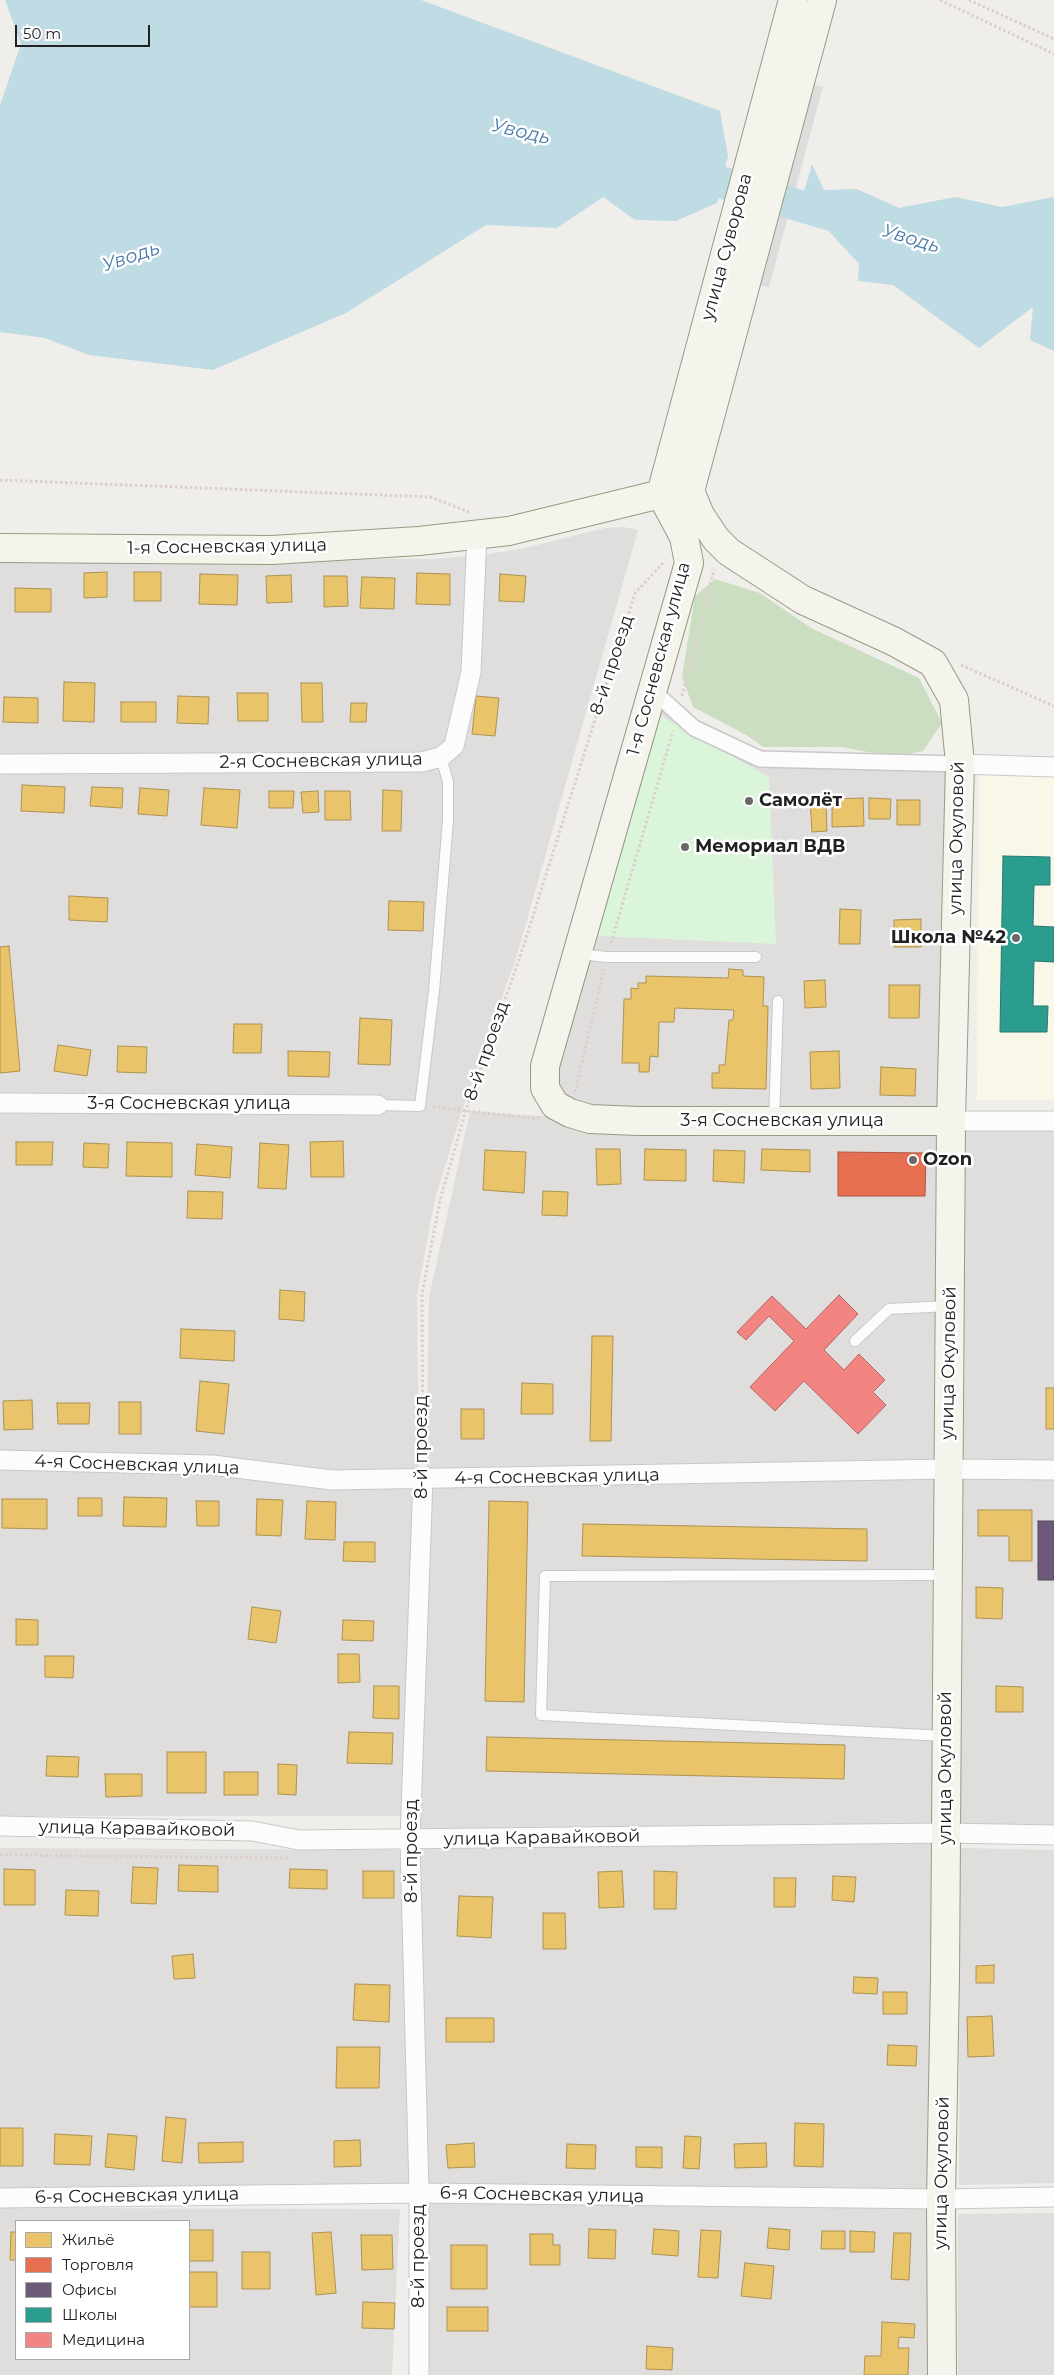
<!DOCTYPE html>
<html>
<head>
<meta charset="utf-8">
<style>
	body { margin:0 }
	#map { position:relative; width:1054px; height:2375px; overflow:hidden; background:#f0eeeb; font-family:Montserrat,sans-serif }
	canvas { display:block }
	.legend { position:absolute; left:15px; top:2220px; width:175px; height:140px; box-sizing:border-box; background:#fff; border:1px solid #a7a7a7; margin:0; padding:6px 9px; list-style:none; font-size:15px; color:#222 }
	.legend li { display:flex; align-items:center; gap:10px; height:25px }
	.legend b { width:25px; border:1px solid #a7a7a7 }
	.scale { position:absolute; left:15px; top:25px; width:135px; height:22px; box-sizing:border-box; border:2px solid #222; border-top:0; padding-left:6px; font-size:15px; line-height:18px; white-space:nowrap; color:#222; -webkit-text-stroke:4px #fff; paint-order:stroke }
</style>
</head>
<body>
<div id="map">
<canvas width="1054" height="2375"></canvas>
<ul class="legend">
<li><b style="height:14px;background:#e9c46a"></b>Жильё</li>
<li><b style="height:14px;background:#e76f51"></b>Торговля</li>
<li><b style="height:14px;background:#6d597a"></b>Офисы</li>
<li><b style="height:14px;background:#2a9d8f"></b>Школы</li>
<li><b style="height:14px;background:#f28482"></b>Медицина</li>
</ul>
<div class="scale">50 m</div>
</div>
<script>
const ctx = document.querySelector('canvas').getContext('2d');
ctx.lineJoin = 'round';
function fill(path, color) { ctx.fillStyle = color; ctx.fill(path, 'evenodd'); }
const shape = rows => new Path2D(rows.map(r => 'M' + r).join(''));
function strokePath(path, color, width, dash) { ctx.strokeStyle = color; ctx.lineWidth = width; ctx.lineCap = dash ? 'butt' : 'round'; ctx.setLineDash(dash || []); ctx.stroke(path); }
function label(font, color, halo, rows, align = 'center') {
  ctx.font = font + ' Montserrat,sans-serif'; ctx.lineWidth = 5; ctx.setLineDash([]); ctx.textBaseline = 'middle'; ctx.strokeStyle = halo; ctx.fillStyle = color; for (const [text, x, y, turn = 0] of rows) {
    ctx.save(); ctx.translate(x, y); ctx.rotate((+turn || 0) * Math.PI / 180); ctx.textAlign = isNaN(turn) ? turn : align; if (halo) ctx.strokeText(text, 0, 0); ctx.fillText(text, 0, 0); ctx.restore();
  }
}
fill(shape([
	[624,527,638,530,517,955,463,1108,435,1199,417,1295,419,1475,0,1457,0,767,180,767,459,751,483,555,525,548,605,528],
	[476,555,467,671,452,744,438,753,0,761,0,558,434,559],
	[654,696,758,762,954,766,947,1116,636,1117,558,1101,550,1066],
	[470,1111,569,1118,940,1125,933,1832,413,1838,426,1477,429,1297],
	[958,1123,1054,1126,1054,1466,960,1467],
	[0,1463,419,1484,405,1816,0,1816],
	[959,1472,1054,1474,1054,1829,958,1828],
	[933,1836,932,2195,424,2190,414,1844],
	[0,1848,404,1850,415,2190,0,2194],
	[960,1848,1054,1850,1054,2183,959,2185],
	[422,2198,930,2206,929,2375,424,2375],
	[0,2208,400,2209,392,2375,0,2375],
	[16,2221,189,2221,189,2359,16,2359],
	[1054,2213,1054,2375,958,2375,958,2214]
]), '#dfdedc');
fill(shape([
	[979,770,1054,776,1054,1100,977,1100]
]), '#f8f7e8');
fill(shape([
	[715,579,760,593,811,628,919,678,942,723,923,751,895,757,841,747,763,747,748,736,693,707,682,677,695,596]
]), '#cbdec1');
fill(shape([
	[661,716,769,777,776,944,597,936]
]), '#daf5da');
fill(shape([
	[5,0,421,0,720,111,728,156,717,203,676,221,635,220,603,197,557,228,486,225,346,313,213,370,89,355,45,338,0,332,0,105,21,44],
	[812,164,824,190,857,189,899,208,955,197,1002,207,1054,197,1054,351,1030,340,1033,307,979,348,893,285,858,281,859,264,825,227,796,220]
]), '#bfdbe3');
fill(shape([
	[767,73,823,87,769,287,711,277]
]), '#dedddd');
const homes = shape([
	[107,572,107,597,84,598,84,573,107,572],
	[134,572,161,572,161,601,134,601,134,572],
	[417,573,450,574,450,605,416,604,417,573],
	[200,574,238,575,237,605,199,604,200,574],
	[500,574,526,576,524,602,499,601,500,574],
	[291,575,292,602,267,603,266,576,291,575],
	[324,576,347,576,348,606,324,607,324,576],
	[362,577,395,578,394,609,360,608,362,577],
	[15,588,51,589,51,612,15,612,15,588],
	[64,682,95,683,94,722,63,721,64,682],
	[301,683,322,683,323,722,302,722,301,683],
	[237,693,268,693,268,721,238,721,237,693],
	[178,696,209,697,208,724,177,723,178,696],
	[476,696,499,698,495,736,472,734,476,696],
	[4,697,38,698,38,723,3,722,4,697],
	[121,702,156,702,156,722,121,722,121,702],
	[351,703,367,703,366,722,350,722,351,703],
	[22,785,65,787,64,813,21,811,22,785],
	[92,787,123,788,122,808,90,806,92,787],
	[140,788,169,790,167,816,138,814,140,788],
	[204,788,240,790,237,828,201,825,204,788],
	[383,790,402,791,401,831,382,831,383,790],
	[269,791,294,791,293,808,269,808,269,791],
	[318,791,319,812,303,813,301,792,318,791],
	[325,791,350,791,351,820,325,820,325,791],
	[863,798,864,826,832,827,832,799,863,798],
	[869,798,891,799,890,819,869,819,869,798],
	[826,799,827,831,812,832,810,800,826,799],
	[897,800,920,800,920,825,897,825,897,800],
	[69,896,108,898,107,922,69,920,69,896],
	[389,901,424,902,423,931,388,930,389,901],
	[840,909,861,910,860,944,839,944,840,909],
	[921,919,921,947,894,947,894,920,921,919],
	[9,946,20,1071,0,1073,0,947,9,946],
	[729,969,743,970,743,976,764,977,763,1006,768,1006,766,1089,712,1088,712,1073,719,1073,719,1065,725,1065,729,1020,733,1020,734,1010,675,1008,674,1022,659,1022,658,1057,650,1056,649,1072,639,1072,639,1063,622,1063,624,999,631,999,631,988,638,989,638,983,646,983,646,976,728,978,729,969],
	[825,980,826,1007,805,1008,804,981,825,980],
	[889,985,920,985,919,1018,889,1018,889,985],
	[360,1018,392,1020,390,1065,358,1064,360,1018],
	[234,1024,262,1024,261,1053,233,1053,234,1024],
	[58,1045,91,1050,87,1076,54,1071,58,1045],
	[118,1046,147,1047,146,1073,117,1072,118,1046],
	[288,1051,330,1052,329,1077,288,1076,288,1051],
	[839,1051,840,1088,811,1089,810,1052,839,1051],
	[881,1067,916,1069,915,1096,880,1095,881,1067],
	[343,1141,344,1177,311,1177,310,1142,343,1141],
	[16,1142,53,1142,52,1165,16,1165,16,1142],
	[127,1142,172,1143,172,1177,126,1176,127,1142],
	[84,1143,109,1144,108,1168,83,1167,84,1143],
	[260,1143,289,1145,286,1189,258,1188,260,1143],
	[197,1144,232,1147,230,1178,195,1175,197,1144],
	[596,1149,620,1149,621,1184,597,1185,596,1149],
	[645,1149,686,1150,686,1181,644,1180,645,1149],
	[762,1149,810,1150,810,1172,761,1170,762,1149],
	[485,1150,526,1152,524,1193,483,1190,485,1150],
	[714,1150,745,1151,744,1183,713,1181,714,1150],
	[188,1191,223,1192,222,1219,187,1218,188,1191],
	[543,1191,568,1192,567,1216,542,1215,543,1191],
	[280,1290,305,1292,304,1321,279,1319,280,1290],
	[181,1329,235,1331,234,1361,180,1358,181,1329],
	[592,1336,613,1336,611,1441,590,1441,592,1336],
	[200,1381,229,1384,224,1434,196,1431,200,1381],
	[522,1383,553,1384,553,1414,521,1414,522,1383],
	[1046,1388,1054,1388,1054,1429,1046,1429,1046,1388],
	[32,1400,33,1429,4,1430,3,1401,32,1400],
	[119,1402,141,1402,141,1434,119,1434,119,1402],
	[57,1403,90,1403,89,1424,58,1424,57,1403],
	[461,1409,484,1409,484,1439,461,1439,461,1409],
	[124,1497,167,1498,166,1527,123,1526,124,1497],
	[78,1498,102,1498,102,1516,78,1516,78,1498],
	[2,1499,47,1499,47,1529,2,1528,2,1499],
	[257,1499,283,1500,281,1536,256,1535,257,1499],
	[196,1501,219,1501,219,1526,197,1526,196,1501],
	[307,1501,336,1502,335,1540,305,1539,307,1501],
	[489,1501,528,1502,524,1702,485,1701,489,1501],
	[978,1510,1032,1510,1032,1561,1009,1561,1009,1536,978,1536,978,1510],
	[583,1524,867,1529,867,1561,582,1556,583,1524],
	[344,1542,375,1542,375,1562,343,1561,344,1542],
	[976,1587,1003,1588,1002,1619,976,1618,976,1587],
	[252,1607,281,1611,276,1643,248,1639,252,1607],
	[16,1619,38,1620,38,1645,16,1645,16,1619],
	[343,1620,374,1621,373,1641,342,1640,343,1620],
	[338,1654,359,1654,360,1682,338,1683,338,1654],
	[45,1656,74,1656,73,1678,45,1677,45,1656],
	[374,1686,399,1686,399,1719,373,1718,374,1686],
	[996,1686,1023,1687,1023,1712,996,1712,996,1686],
	[349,1732,393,1733,392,1764,347,1763,349,1732],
	[487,1737,845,1745,844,1779,486,1771,487,1737],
	[167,1752,206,1752,206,1793,167,1793,167,1752],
	[47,1756,79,1757,78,1777,46,1776,47,1756],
	[278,1764,297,1765,296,1795,278,1794,278,1764],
	[224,1772,258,1772,258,1795,224,1795,224,1772],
	[105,1774,142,1774,142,1796,106,1797,105,1774],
	[179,1865,218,1866,218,1892,178,1891,179,1865],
	[133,1867,158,1868,156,1904,131,1903,133,1867],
	[4,1869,35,1870,35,1905,4,1905,4,1869],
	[290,1869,327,1870,327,1889,289,1888,290,1869],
	[363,1871,394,1871,394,1898,363,1898,363,1871],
	[622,1871,624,1907,599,1908,598,1872,622,1871],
	[654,1871,677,1872,676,1909,654,1909,654,1871],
	[833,1876,856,1877,854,1902,832,1900,833,1876],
	[774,1878,796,1878,795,1907,774,1907,774,1878],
	[66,1890,99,1891,98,1916,65,1915,66,1890],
	[459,1896,493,1897,491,1938,457,1936,459,1896],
	[543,1913,565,1913,566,1949,543,1949,543,1913],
	[193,1954,195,1978,174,1979,172,1956,193,1954],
	[994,1965,994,1983,976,1983,976,1966,994,1965],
	[854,1977,878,1978,877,1994,853,1993,854,1977],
	[355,1984,390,1985,389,2022,353,2020,355,1984],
	[883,1992,907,1992,907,2014,883,2014,883,1992],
	[992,2016,994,2056,968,2057,967,2017,992,2016],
	[446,2018,494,2018,494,2042,446,2042,446,2018],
	[888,2045,917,2046,916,2066,887,2065,888,2045],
	[337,2047,380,2047,379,2088,336,2088,337,2047],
	[166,2117,186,2119,182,2163,162,2161,166,2117],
	[795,2123,824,2124,823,2167,794,2166,795,2123],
	[0,2128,23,2128,23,2166,0,2166,0,2128],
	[55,2134,92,2136,90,2165,54,2164,55,2134],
	[108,2134,137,2136,134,2170,105,2167,108,2134],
	[685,2136,701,2137,699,2169,683,2168,685,2136],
	[360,2140,361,2166,334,2167,334,2141,360,2140],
	[243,2142,243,2162,199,2163,198,2143,243,2142],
	[474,2143,475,2167,448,2168,446,2145,474,2143],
	[766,2143,767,2167,735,2168,734,2144,766,2143],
	[567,2144,596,2145,595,2169,566,2168,567,2144],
	[636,2147,662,2147,662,2168,636,2167,636,2147],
	[769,2228,790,2230,789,2250,767,2248,769,2228],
	[589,2229,616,2230,615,2259,588,2258,589,2229],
	[654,2229,679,2231,678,2256,652,2254,654,2229],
	[189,2230,213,2230,213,2261,189,2261,189,2230],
	[701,2230,721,2231,718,2278,698,2277,701,2230],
	[822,2231,845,2231,845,2249,821,2249,822,2231],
	[850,2231,875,2232,874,2252,850,2252,850,2231],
	[11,2232,16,2232,16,2260,10,2260,11,2232],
	[331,2232,336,2293,316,2295,312,2233,331,2232],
	[894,2233,911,2233,909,2280,891,2279,894,2233],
	[530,2234,553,2234,553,2245,560,2245,560,2265,530,2265,530,2234],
	[361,2235,392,2235,393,2269,362,2270,361,2235],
	[451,2245,487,2245,487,2289,451,2289,451,2245],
	[242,2252,270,2252,270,2289,242,2289,242,2252],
	[745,2263,774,2266,771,2299,741,2296,745,2263],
	[189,2272,217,2272,217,2307,189,2307,189,2272],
	[363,2302,395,2303,394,2329,362,2328,363,2302],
	[447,2307,488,2307,488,2331,447,2331,447,2307],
	[882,2322,915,2324,914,2338,899,2337,898,2348,909,2348,908,2375,864,2375,865,2356,881,2356,882,2322],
	[647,2346,673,2348,672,2370,646,2369,647,2346]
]);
fill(homes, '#e9c46a');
strokePath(homes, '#ad9354', 1);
const shops = shape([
	[838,1152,926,1153,925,1196,838,1196,838,1152]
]);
fill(shops, '#e76f51');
strokePath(shops, '#ac5843', 1);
const offices = shape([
	[1038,1521,1054,1521,1054,1580,1038,1580,1038,1521]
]);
fill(offices, '#6d597a');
strokePath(offices, '#564860', 1);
const schools = shape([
	[1003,856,1050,857,1050,885,1034,885,1033,926,1054,927,1054,962,1034,961,1033,1006,1048,1006,1047,1032,1000,1032,1003,856]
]);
fill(schools, '#2a9d8f');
strokePath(schools, '#28786e', 1);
const health = shape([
	[839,1295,858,1314,824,1350,844,1370,859,1354,885,1380,873,1392,886,1405,858,1434,804,1381,775,1411,750,1387,794,1341,769,1316,746,1340,737,1332,772,1296,806,1329,839,1295]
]);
fill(health, '#f28482');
strokePath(health, '#b46765', 1);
strokePath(shape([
	[680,170,844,219]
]), '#bfdbe3', 32);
const service = shape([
	[578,954,607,957,756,957],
	[378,1105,420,1106,434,991,448,820,448,782,441,757],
	[774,1121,778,1001],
	[855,1341,889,1309,949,1306],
	[945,1736,541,1715,545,1576,947,1575]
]);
const pedestrian = shape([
	[651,689,694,728,760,759,960,764]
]);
const minor = shape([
	[0,764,422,762,441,757,454,746,471,672,477,535],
	[960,764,1054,767],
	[0,1103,378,1105],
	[951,1121,1054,1121],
	[0,1460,212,1465,332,1480,948,1469,1054,1470],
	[0,1826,252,1831,299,1840,946,1833,1054,1835],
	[0,2198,419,2193,941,2199,1054,2197],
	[419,2375,419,2193,410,1840,423,1479]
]);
const secondary = shape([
	[690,491,700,515,716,539,729,552,803,600,893,641,933,663,954,700,960,764,951,1121,945,1977,941,2199,942,2375],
	[690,491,822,0],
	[661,494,684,537,689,563,545,1066,545,1088,555,1105,570,1113,590,1119,638,1121,951,1121],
	[661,494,793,0],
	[0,548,272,550,419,541,509,531,661,494,678,492]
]);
strokePath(service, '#c9c8c7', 12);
strokePath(pedestrian, '#c9c8c7', 18);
strokePath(minor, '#c9c8c7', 21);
strokePath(secondary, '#999a82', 30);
strokePath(shape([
	[940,0,1054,54],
	[969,0,1054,39],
	[0,480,430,497,469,512],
	[961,665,1054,706],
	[682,696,714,569],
	[611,943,673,731],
	[575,1092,604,969],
	[433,1107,539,1119],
	[423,1462,422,1294,440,1200,466,1110,521,954,635,593,664,562],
	[0,1855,289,1858]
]), '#dccecd', 3, [2.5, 2.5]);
strokePath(service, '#fdfcfc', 10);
strokePath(pedestrian, '#fdfcfc', 15);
strokePath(minor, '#fdfcfc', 19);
strokePath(secondary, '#f4f4ed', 28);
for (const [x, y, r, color] of [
	[749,801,5,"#6a6968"],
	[685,847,5,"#6a6968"],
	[1016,938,5,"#6a6968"],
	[913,1160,5,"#6a6968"]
]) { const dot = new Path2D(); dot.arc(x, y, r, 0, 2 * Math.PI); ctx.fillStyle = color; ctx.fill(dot); strokePath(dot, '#fff', 2); }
label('18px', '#222', '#fff', [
	["улица Суворова",727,247,-75],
	["1-я Сосневская улица",227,547,-1],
	["1-я Сосневская улица",659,659,-75],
	["8-й проезд",612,665,-72],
	["2-я Сосневская улица",321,761,-1],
	["улица Окуловой",957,838,-89],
	["8-й проезд",487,1051,-71],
	["3-я Сосневская улица",189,1104],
	["3-я Сосневская улица",782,1121],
	["улица Окуловой",949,1363,-89],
	["8-й проезд",422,1447,-90],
	["4-я Сосневская улица",137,1465,2],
	["4-я Сосневская улица",557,1477,-1],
	["улица Окуловой",946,1768,-90],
	["улица Каравайковой",137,1829,1],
	["улица Каравайковой",542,1838,-1],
	["8-й проезд",412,1851,-90],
	["улица Окуловой",942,2173,-89],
	["6-я Сосневская улица",542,2195,1],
	["6-я Сосневская улица",137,2196,-1],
	["8-й проезд",419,2256,-90]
]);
label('bold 18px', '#222', '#fff', [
	["Самолёт",759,801],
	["Мемориал ВДВ",695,847],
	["Школа №42",1006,938,"right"],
	["Ozon",923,1160]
], 'left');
label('italic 19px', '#4a7aab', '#fff', [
	["Уводь",521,132,13],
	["Уводь",911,239,17],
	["Уводь",131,257,-18]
]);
</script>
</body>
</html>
